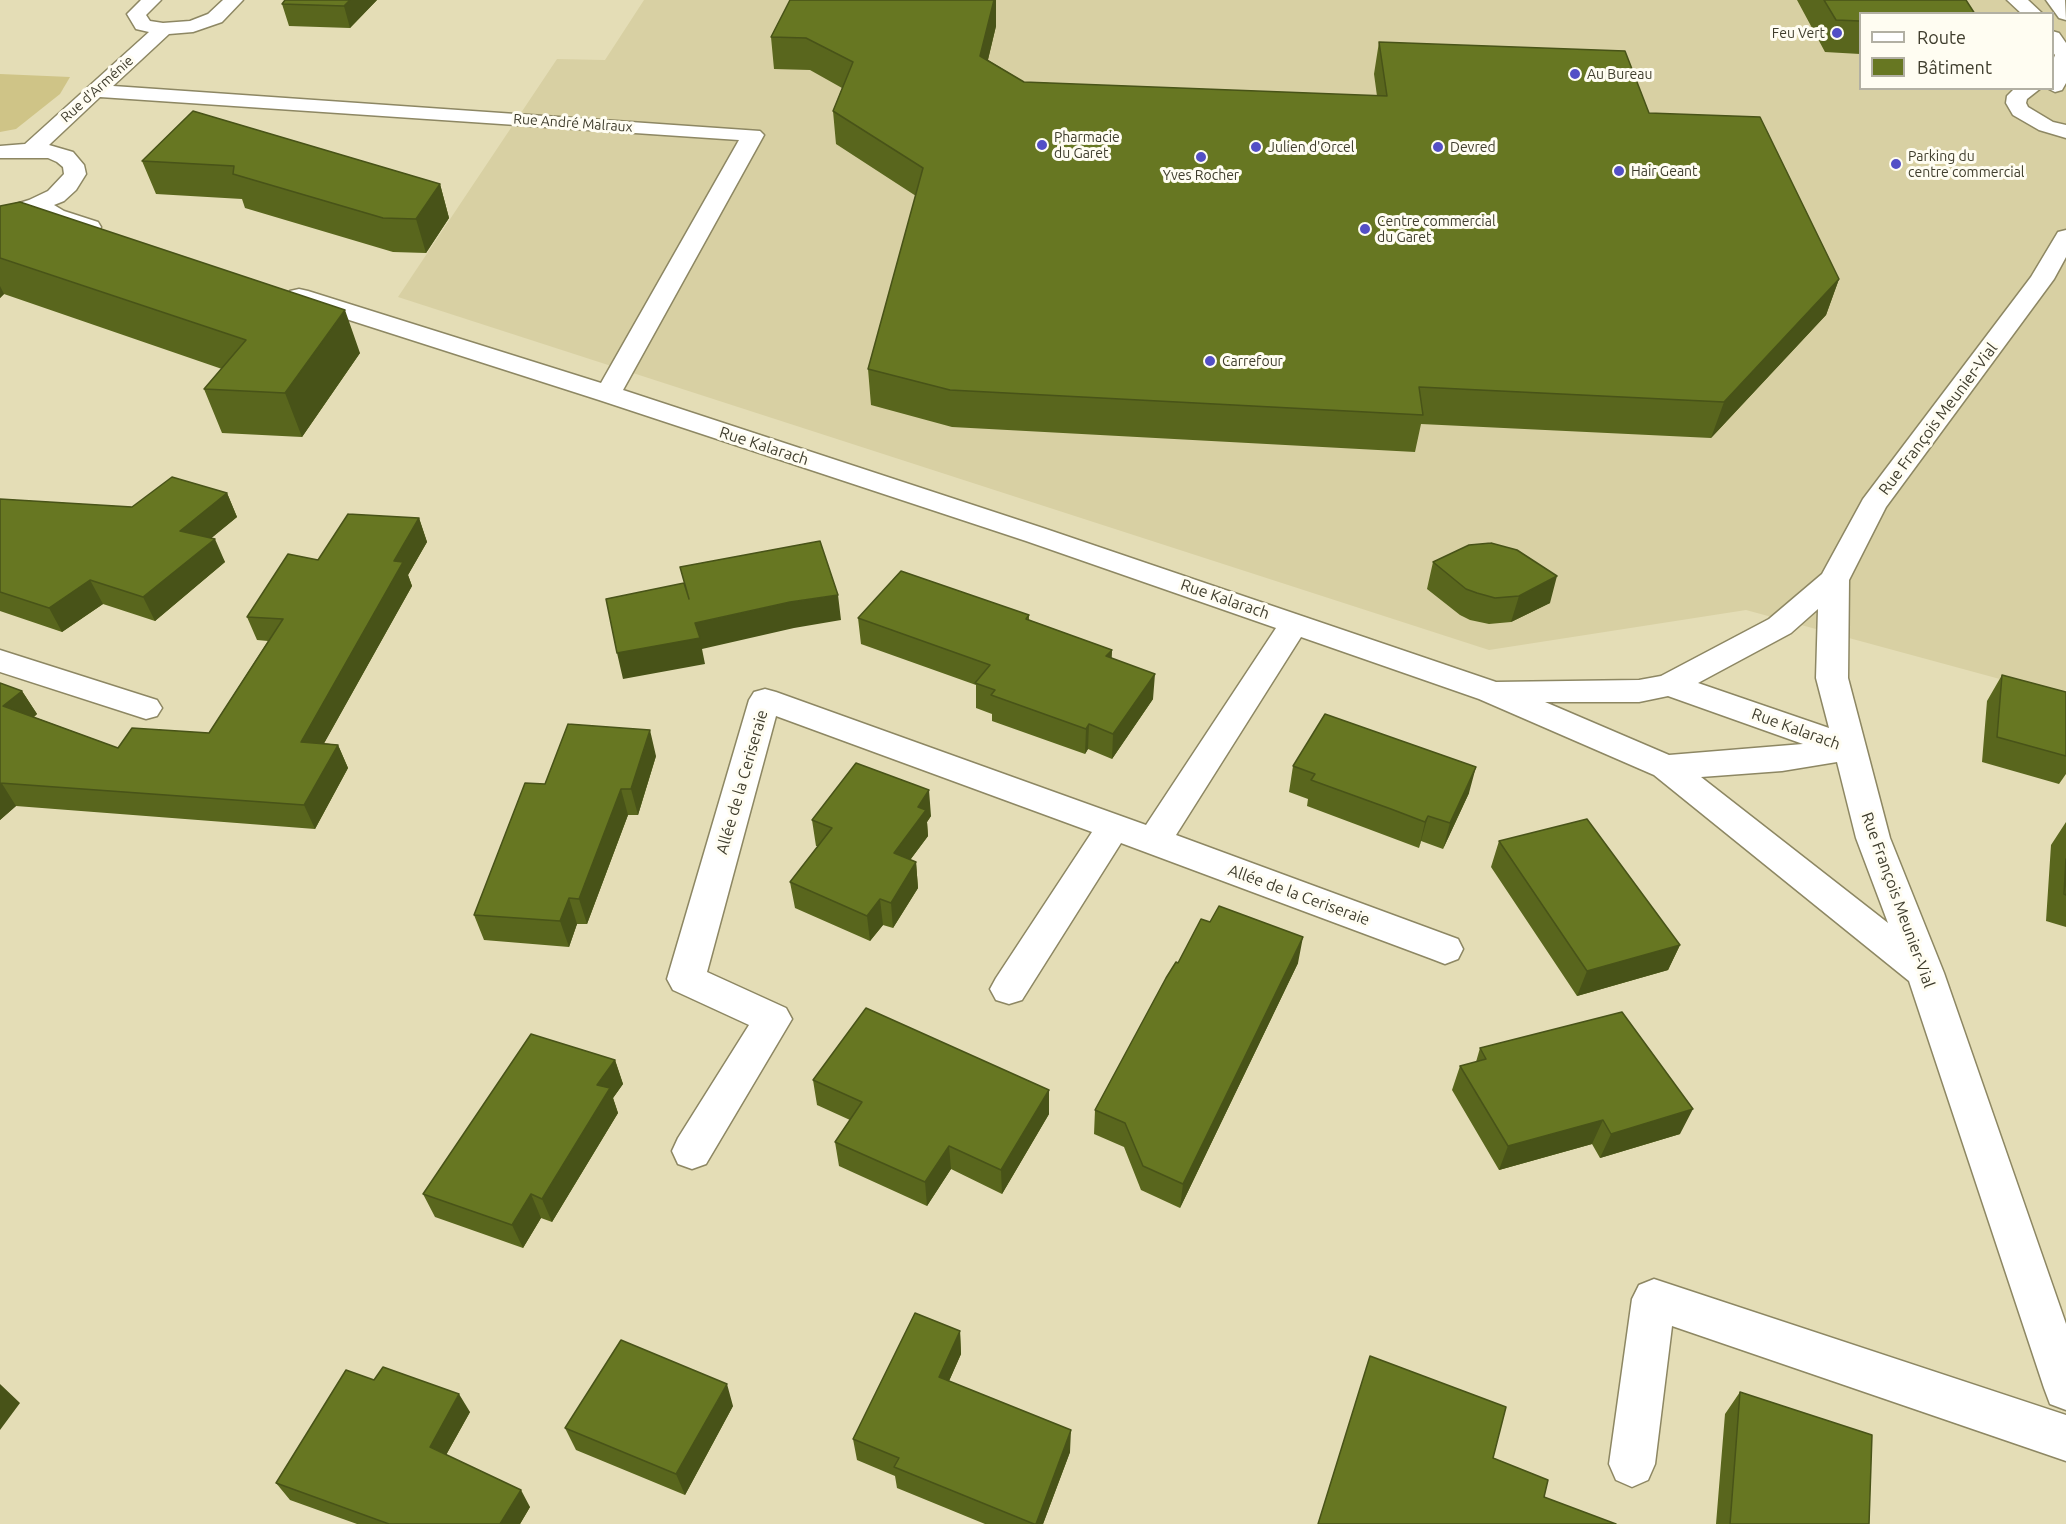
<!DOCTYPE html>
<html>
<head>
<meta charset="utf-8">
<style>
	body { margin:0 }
	#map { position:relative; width:2066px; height:1524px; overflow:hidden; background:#e4ddb6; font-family:Ubuntu,sans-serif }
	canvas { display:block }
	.legend { position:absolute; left:1859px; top:12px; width:195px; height:78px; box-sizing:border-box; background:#fffdf2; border:2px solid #b2b0a3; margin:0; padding:8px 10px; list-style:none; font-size:18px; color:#3f3d2d }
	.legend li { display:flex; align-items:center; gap:12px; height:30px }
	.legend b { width:30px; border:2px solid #b2b0a3 }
</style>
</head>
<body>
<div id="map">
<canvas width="2066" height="1524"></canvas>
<ul class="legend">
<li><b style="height:8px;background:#fff"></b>Route</li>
<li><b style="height:16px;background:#677722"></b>Bâtiment</li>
</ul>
</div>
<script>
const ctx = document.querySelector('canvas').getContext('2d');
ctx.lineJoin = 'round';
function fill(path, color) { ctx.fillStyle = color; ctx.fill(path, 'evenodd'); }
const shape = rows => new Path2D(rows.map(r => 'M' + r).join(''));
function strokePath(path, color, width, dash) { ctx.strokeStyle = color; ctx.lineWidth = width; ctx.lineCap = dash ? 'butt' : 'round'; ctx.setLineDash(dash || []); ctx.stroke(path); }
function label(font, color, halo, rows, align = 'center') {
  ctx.font = font + ' Ubuntu,sans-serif'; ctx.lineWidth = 6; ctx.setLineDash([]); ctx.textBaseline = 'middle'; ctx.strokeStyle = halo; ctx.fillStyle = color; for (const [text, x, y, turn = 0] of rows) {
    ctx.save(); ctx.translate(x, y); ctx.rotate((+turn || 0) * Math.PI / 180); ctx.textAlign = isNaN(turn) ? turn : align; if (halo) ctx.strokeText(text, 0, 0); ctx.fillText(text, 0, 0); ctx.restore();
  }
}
fill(shape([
	[644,0,2066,0,2066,697,1746,610,1489,650,398,297,557,59,605,60],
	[1860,14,2052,14,2052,88,1860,88]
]), '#d8d0a3');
fill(shape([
	[0,74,70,77,60,94,16,129,0,132]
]), '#cfc487');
const minor = shape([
	[141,0,161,0,146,15,150,21,163,23,190,21,208,14,223,0,243,0,222,22,193,32,169,34,113,86,760,131,764,135,623,390,1046,529,1496,682,1639,680,1661,676,1769,619,1822,574,1863,499,2031,277,2058,232,2066,230,2066,257,2054,279,1886,507,1849,580,1848,678,1890,838,1944,973,2066,1324,2066,1410,2050,1404,2044,1388,1909,981,1654,775,1479,699,1301,637,1176,835,1458,939,1463,949,1458,959,1445,964,1432,959,1121,843,1022,1000,1009,1004,996,1000,990,989,996,978,1092,832,776,716,707,972,786,1008,792,1019,706,1164,692,1169,678,1164,672,1151,678,1138,749,1025,673,990,667,979,749,700,754,692,765,689,776,692,1146,825,1276,628,1026,541,599,400,290,301,287,296,290,291,299,289,308,291,601,383,739,140,100,97,49,145,73,152,84,165,86,174,76,190,64,201,54,205,64,211,98,222,101,227,98,232,90,234,82,232,48,221,34,213,0,223,0,209,29,200,48,191,64,174,63,167,57,162,48,158,0,158,0,146,25,144,149,32,136,29,127,14,141,0],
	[1818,609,1816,678,1829,728,1698,683,1791,633,1818,609],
	[1668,696,1803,744,1669,755,1545,702,1639,702,1668,696],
	[1837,762,1856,838,1888,923,1701,777,1782,771,1837,762],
	[2007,0,2028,0,2043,14,2022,14,2007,0],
	[2046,0,2065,0,2066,20,2059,18,2046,0],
	[2052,31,2059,33,2066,43,2066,83,2062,90,2055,92,2047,88,2052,88,2052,63,2055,55,2052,51,2052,31],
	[2015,88,2041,88,2027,99,2026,103,2028,107,2053,122,2066,125,2066,138,2039,130,2013,115,2006,103,2007,96,2015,88],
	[0,650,157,700,162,708,157,716,146,719,0,672,0,650],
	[1654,1279,2066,1415,2066,1461,1672,1326,1655,1464,1648,1480,1632,1487,1616,1480,1609,1464,1632,1299,1639,1285,1654,1279]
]);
strokePath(minor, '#8d8763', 3);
fill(minor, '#fff');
fill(shape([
	[285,0,377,0,350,28,289,26,282,4],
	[790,0,996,0,996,26,988,60,1024,82,1377,96,1374,74,1379,42,1649,113,1839,279,1826,315,1711,438,1421,424,1415,452,952,427,871,405,868,369,916,196,836,144,833,111,842,88,810,70,774,69,771,37],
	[1797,0,1966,0,1860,14,1860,54,1825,52],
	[193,111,440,184,449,218,426,253,393,252,245,208,242,199,156,194,142,161],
	[0,206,360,353,302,437,222,433,204,389,222,369,4,294,0,298],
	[227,493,237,517,211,538,225,562,155,621,103,604,62,632,0,611,0,499,132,507],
	[419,518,427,542,408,575,412,586,324,743,338,745,348,768,315,829,16,806,0,820,0,683,22,691,37,714,34,717,118,748,209,733,268,641,257,640,247,617,318,560],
	[1433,562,1550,603,1511,622,1489,624,1470,620,1460,615,1427,589],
	[1029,615,1029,620,1112,650,1111,658,1153,699,1112,759,1088,749,1085,754,992,721,992,714,976,708,976,685,861,644,858,618],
	[2002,675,2066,692,2066,774,2059,784,1982,762,1987,701],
	[656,756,638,815,628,815,587,924,577,924,569,947,484,940,474,915,545,784],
	[1293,766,1469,793,1443,849,1421,841,1419,848,1307,806,1308,799,1289,792],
	[931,816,927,822,928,836,910,860,916,862,918,888,893,928,883,925,870,941,795,908,790,882,818,846,816,846,812,820],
	[2066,822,2066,927,2046,921,2051,845],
	[1499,841,1680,945,1668,970,1577,996,1491,867],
	[1178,963,1298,963,1180,1208,1141,1190,1124,1147,1094,1134,1095,1110],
	[1480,1048,1680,1134,1600,1158,1592,1144,1499,1170,1452,1090,1460,1066,1476,1062],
	[615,1060,623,1084,613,1098,618,1113,552,1222,541,1218,523,1248,435,1217,423,1194],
	[813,1080,1049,1090,1049,1114,1002,1194,951,1169,927,1206,839,1166,835,1142,850,1120,817,1105],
	[960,1331,961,1354,949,1381,1070,1452,1043,1524,985,1524,897,1488,895,1476,857,1460,853,1439],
	[374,1380,470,1412,446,1455,530,1507,520,1524,357,1524,290,1500,276,1483],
	[1740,1392,1869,1524,1716,1524,1725,1414],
	[733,1406,685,1495,576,1450,565,1428]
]), '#59661d');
fill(shape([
	[350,0,377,0,350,28,344,6],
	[994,0,996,0,996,26,981,88,980,56],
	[440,184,449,218,426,253,416,219],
	[1839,279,1826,315,1711,438,1724,402],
	[0,286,4,294,0,298],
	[345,310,360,353,302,437,285,393],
	[227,493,237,517,191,555,180,531],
	[419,518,427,542,408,575,412,586,312,765,301,742,394,561],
	[215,539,225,562,155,621,143,597],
	[1557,576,1550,603,1511,622,1519,596],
	[90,580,103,604,62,632,49,608],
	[838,595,841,620,794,628,702,649,705,664,623,679,617,653,695,623,790,602],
	[1112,650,1111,675,1106,656],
	[1155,674,1153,699,1112,759,1113,734],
	[22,691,37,714,18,730,3,706],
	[1089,724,1088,749,1085,754,1086,729],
	[650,730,656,756,638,815,631,789],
	[338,745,348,768,315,829,304,805],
	[1476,767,1469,793,1443,849,1450,823],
	[1,782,16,806,0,820,0,783],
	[621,789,628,815,587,924,579,899],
	[929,790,931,816,927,822,928,836,896,879,894,853,918,807],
	[1428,816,1421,841,1419,848,1425,822],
	[916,862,918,888,893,928,891,903],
	[569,898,577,924,569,947,560,921],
	[880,899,883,925,870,941,867,916],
	[1303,937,1298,963,1180,1208,1183,1184],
	[1680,945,1668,970,1577,996,1587,971],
	[615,1060,623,1084,613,1098,618,1113,552,1222,542,1199,597,1085],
	[1049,1090,1049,1114,1002,1194,1001,1170],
	[1693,1109,1680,1134,1600,1158,1611,1134],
	[1603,1120,1592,1144,1499,1170,1508,1146],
	[949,1146,951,1169,927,1206,925,1182],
	[531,1194,541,1218,523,1248,512,1225],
	[960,1331,961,1354,941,1399,939,1377],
	[0,1384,20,1403,0,1430],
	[727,1384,733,1406,685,1495,676,1474],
	[459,1394,470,1412,441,1464,430,1447],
	[1071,1430,1070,1452,1043,1524,1036,1524],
	[521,1490,530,1507,520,1524,500,1524]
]), '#485318');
const building = shape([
	[285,0,350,0,344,6,282,4,285,0],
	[790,0,994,0,980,56,1024,82,1387,96,1379,42,1625,51,1649,113,1760,117,1839,279,1724,402,1419,387,1423,415,950,390,868,369,923,168,833,111,853,62,806,38,771,37,790,0],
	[1824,0,1966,0,1975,14,1860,14,1860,21,1836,20,1824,0],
	[193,111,440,184,416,219,383,218,233,174,234,166,142,161,193,111],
	[20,202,345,310,285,393,204,389,246,340,0,258,0,206,20,202],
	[172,477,227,493,180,531,215,539,143,597,90,580,49,608,0,592,0,499,132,507,172,477],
	[348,514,419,518,394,561,403,562,301,742,338,745,304,805,0,783,0,683,22,691,3,706,118,748,132,728,209,733,283,619,247,617,288,554,318,560,348,514],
	[820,541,838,595,790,602,695,623,700,638,617,653,606,599,684,583,689,599,680,567,820,541],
	[1491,543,1517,550,1557,576,1519,596,1495,598,1477,593,1466,589,1433,562,1469,545,1491,543],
	[901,571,1029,615,1026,619,1112,650,1106,656,1155,674,1113,734,1089,724,1086,729,991,695,995,690,975,683,990,665,858,618,901,571],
	[2002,675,2066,692,2066,756,1997,737,2002,675],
	[1325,714,1476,767,1450,823,1428,816,1425,822,1391,809,1311,780,1315,774,1293,766,1325,714],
	[568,724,650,730,631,789,621,789,579,899,569,898,560,921,474,915,525,783,545,784,568,724],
	[856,763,929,790,918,807,926,810,894,853,916,862,891,903,880,899,867,916,790,882,832,828,812,820,856,763],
	[1587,819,1680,945,1587,971,1499,841,1587,819],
	[2066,859,2066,895,2064,894,2066,859],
	[1219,906,1303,937,1183,1184,1143,1166,1125,1123,1095,1110,1166,978,1176,962,1178,963,1201,919,1210,922,1219,906],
	[866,1008,1049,1090,1001,1170,949,1146,925,1182,835,1142,862,1102,813,1080,866,1008],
	[1622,1012,1693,1109,1611,1134,1603,1120,1508,1146,1460,1066,1486,1059,1480,1048,1622,1012],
	[531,1034,615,1060,597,1085,610,1088,542,1199,531,1194,512,1225,423,1194,531,1034],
	[915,1313,960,1331,939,1377,1071,1430,1036,1524,1034,1524,894,1467,899,1458,853,1439,915,1313],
	[621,1340,727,1384,676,1474,565,1428,621,1340],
	[1370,1356,1506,1407,1493,1458,1548,1480,1544,1497,1616,1524,1318,1524,1370,1356],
	[383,1367,459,1394,430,1447,521,1490,500,1524,389,1524,276,1483,346,1370,374,1380,383,1367],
	[1740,1392,1872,1435,1869,1524,1730,1524,1740,1392]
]);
fill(building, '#677722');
strokePath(building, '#485318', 1.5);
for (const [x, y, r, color] of [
	[1837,33,6,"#534fc6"],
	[1575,74,6,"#534fc6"],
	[1042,145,6,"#534fc6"],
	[1256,147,6,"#534fc6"],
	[1438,147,6,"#534fc6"],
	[1201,157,6,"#534fc6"],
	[1896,164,6,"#534fc6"],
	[1619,171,6,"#534fc6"],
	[1365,229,6,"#534fc6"],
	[1210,361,6,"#534fc6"]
]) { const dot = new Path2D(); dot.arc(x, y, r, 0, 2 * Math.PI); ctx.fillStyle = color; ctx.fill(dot); strokePath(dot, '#fffdf2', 2); }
label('14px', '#3f3d2d', '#fffdf2', [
	["Feu Vert",1825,33,"right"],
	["Au Bureau",1587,74],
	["Pharmacie",1054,137],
	["du Garet",1054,153],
	["Julien d'Orcel",1268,147],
	["Devred",1450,147],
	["Parking du",1908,156],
	["centre commercial",1908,172],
	["Hair Geant",1631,171],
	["Yves Rocher",1201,175,"center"],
	["Centre commercial",1377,221],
	["du Garet",1377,237],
	["Carrefour",1222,361]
], 'left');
label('14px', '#3f3d2d', '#fffdf2', [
	["Rue d'Arménie",97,89,-42],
	["Rue André Malraux",573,123,4]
]);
label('16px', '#3f3d2d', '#fffdf2', [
	["Rue François Meunier-Vial",1938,419,-53],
	["Rue Kalarach",764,446,18],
	["Rue Kalarach",1225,599,19],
	["Rue Kalarach",1796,729,20],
	["Allée de la Ceriseraie",742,782,-74],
	["Allée de la Ceriseraie",1299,895,20],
	["Rue François Meunier-Vial",1898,900,70]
]);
</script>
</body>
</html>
